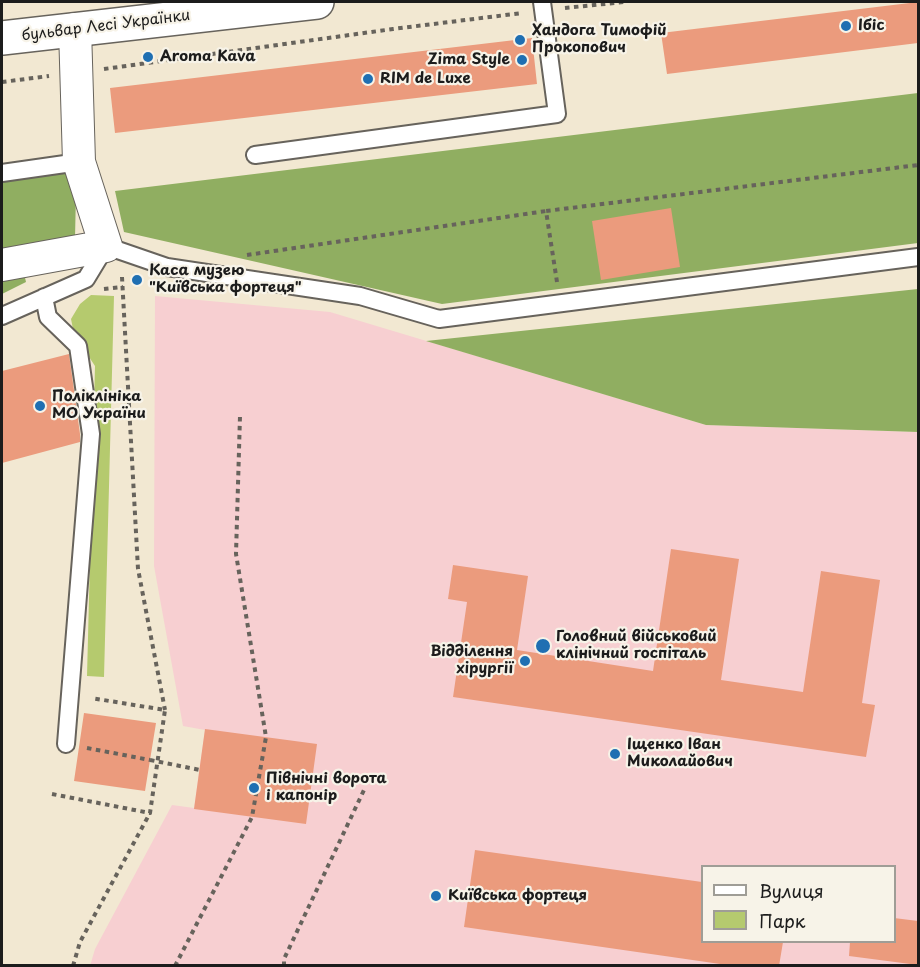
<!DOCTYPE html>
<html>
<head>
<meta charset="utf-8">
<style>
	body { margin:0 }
	#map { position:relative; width:920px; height:967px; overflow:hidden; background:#f2e8d2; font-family:"Playpen Sans",sans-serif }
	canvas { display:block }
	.frame { position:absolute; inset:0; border:3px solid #1c1c1c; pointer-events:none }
	.legend { position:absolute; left:701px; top:865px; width:195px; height:78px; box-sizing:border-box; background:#f7f3e8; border:2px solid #9f9d96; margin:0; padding:8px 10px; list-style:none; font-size:18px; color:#1c1c1c }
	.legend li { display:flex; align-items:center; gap:12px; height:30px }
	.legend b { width:30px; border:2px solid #9f9d96 }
</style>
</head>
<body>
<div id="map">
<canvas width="920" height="967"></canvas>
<div class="frame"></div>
<ul class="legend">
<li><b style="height:8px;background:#fff"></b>Вулиця</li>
<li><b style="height:16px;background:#b5ca6e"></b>Парк</li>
</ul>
</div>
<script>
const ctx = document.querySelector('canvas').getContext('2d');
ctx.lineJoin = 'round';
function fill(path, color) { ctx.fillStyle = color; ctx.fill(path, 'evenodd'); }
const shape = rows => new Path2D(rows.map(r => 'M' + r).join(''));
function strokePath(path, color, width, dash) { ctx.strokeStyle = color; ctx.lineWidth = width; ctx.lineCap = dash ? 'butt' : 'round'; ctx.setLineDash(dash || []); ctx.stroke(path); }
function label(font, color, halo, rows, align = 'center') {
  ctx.font = font + ' "Playpen Sans",sans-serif'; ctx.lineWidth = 4.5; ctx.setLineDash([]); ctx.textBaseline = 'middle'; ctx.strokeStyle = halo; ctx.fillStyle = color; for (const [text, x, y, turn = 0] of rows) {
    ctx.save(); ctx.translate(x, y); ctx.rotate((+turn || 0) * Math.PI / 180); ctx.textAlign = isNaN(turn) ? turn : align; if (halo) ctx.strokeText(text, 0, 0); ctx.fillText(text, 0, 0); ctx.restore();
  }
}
fill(shape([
	[155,296,330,312,706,425,918,432,918,965,90,966,95,949,172,805,194,808,205,730,183,726,154,566],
	[702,866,894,866,894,942,702,942]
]), '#f7cfd1');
fill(shape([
	[91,295,114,296,104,677,87,676,95,366,74,334,71,319,80,304]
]), '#b5ca6e');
fill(shape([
	[918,93,918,243,442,304,124,232,115,191],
	[63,168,76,193,75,238,2,252,2,180],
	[23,269,26,282,2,294,2,272],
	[918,289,918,432,706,425,426,341]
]), '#90ae61');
fill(shape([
	[918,2,918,43,667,74,661,33],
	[532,38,537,84,115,133,110,88],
	[671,208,680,267,601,280,592,221],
	[69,354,80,434,80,442,2,463,2,371],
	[671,549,739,559,721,680,803,692,821,571,880,580,862,703,875,705,866,757,453,697,467,602,448,599,453,565,528,576,517,650,653,671],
	[84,713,156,723,145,791,74,781],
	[205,729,317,744,306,824,194,809],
	[475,850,702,882,702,942,783,942,779,966,734,966,464,927],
	[894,918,918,921,918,965,849,956,850,942,894,942]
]), '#eb9b7d');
const service = shape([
	[255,155,557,114,542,2],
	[2,173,79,162],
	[44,297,48,317,78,346,91,434,66,744],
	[2,316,86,279,106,246,167,267,360,296,439,319,918,257]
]);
const minor = shape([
	[2,265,106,246,79,162,75,29]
]);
const primary = shape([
	[2,38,317,2]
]);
strokePath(service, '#67635c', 20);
strokePath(minor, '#67635c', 34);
strokePath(primary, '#67635c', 36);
strokePath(shape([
	[565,8,624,2],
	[104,69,393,29,522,13],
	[2,82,49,76],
	[247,255,546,211],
	[122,277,138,569,165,710],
	[557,282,546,211,918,165],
	[104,289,123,287],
	[87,748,150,760],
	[52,794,150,813,165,710,91,698],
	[73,966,80,942,150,813],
	[175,966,252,817,266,737,236,554,240,416],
	[284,966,284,959,364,790]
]), '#67635c', 4, [4.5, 4.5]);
strokePath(service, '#fff', 16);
strokePath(minor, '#fff', 32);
strokePath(primary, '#fff', 33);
strokePath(shape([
	[150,760,200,770]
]), '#67635c', 4, [4.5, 4.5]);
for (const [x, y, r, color] of [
	[846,26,6,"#1f6fb2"],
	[520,40,6,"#1f6fb2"],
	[148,57,6,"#1f6fb2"],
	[522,60,6,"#1f6fb2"],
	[368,79,6,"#1f6fb2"],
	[137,280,6,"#1f6fb2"],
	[40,406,6,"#1f6fb2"],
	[543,646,8,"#1f6fb2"],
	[525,661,6,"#1f6fb2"],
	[615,754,6,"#1f6fb2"],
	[254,788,6,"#1f6fb2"],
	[436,896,6,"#1f6fb2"]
]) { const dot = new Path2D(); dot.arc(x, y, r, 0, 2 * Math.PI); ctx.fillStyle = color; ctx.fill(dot); strokePath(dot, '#f7f3e8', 2); }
label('15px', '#1c1c1c', '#f7f3e8', [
	["бульвар Лесі Українки",106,26,-7]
]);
label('bold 15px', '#1c1c1c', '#f7f3e8', [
	["Ібіс",858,26],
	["Хандога Тимофій",532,31],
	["Прокопович",532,48],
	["Aroma Kava",160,57],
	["Zima Style",510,60,"right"],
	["RIM de Luxe",380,79],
	["Каса музею",149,271],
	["\"Київська фортеця\"",149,288],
	["Поліклініка",52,397],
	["МО України",52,414],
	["Головний військовий",556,637],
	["клінічний госпіталь",556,654],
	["Відділення",513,652,"right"],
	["хірургії",513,669,"right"],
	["Іщенко Іван",627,745],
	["Миколайович",627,762],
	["Північні ворота",266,779],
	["і капонір",266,796],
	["Київська фортеця",448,896]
], 'left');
</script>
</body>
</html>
